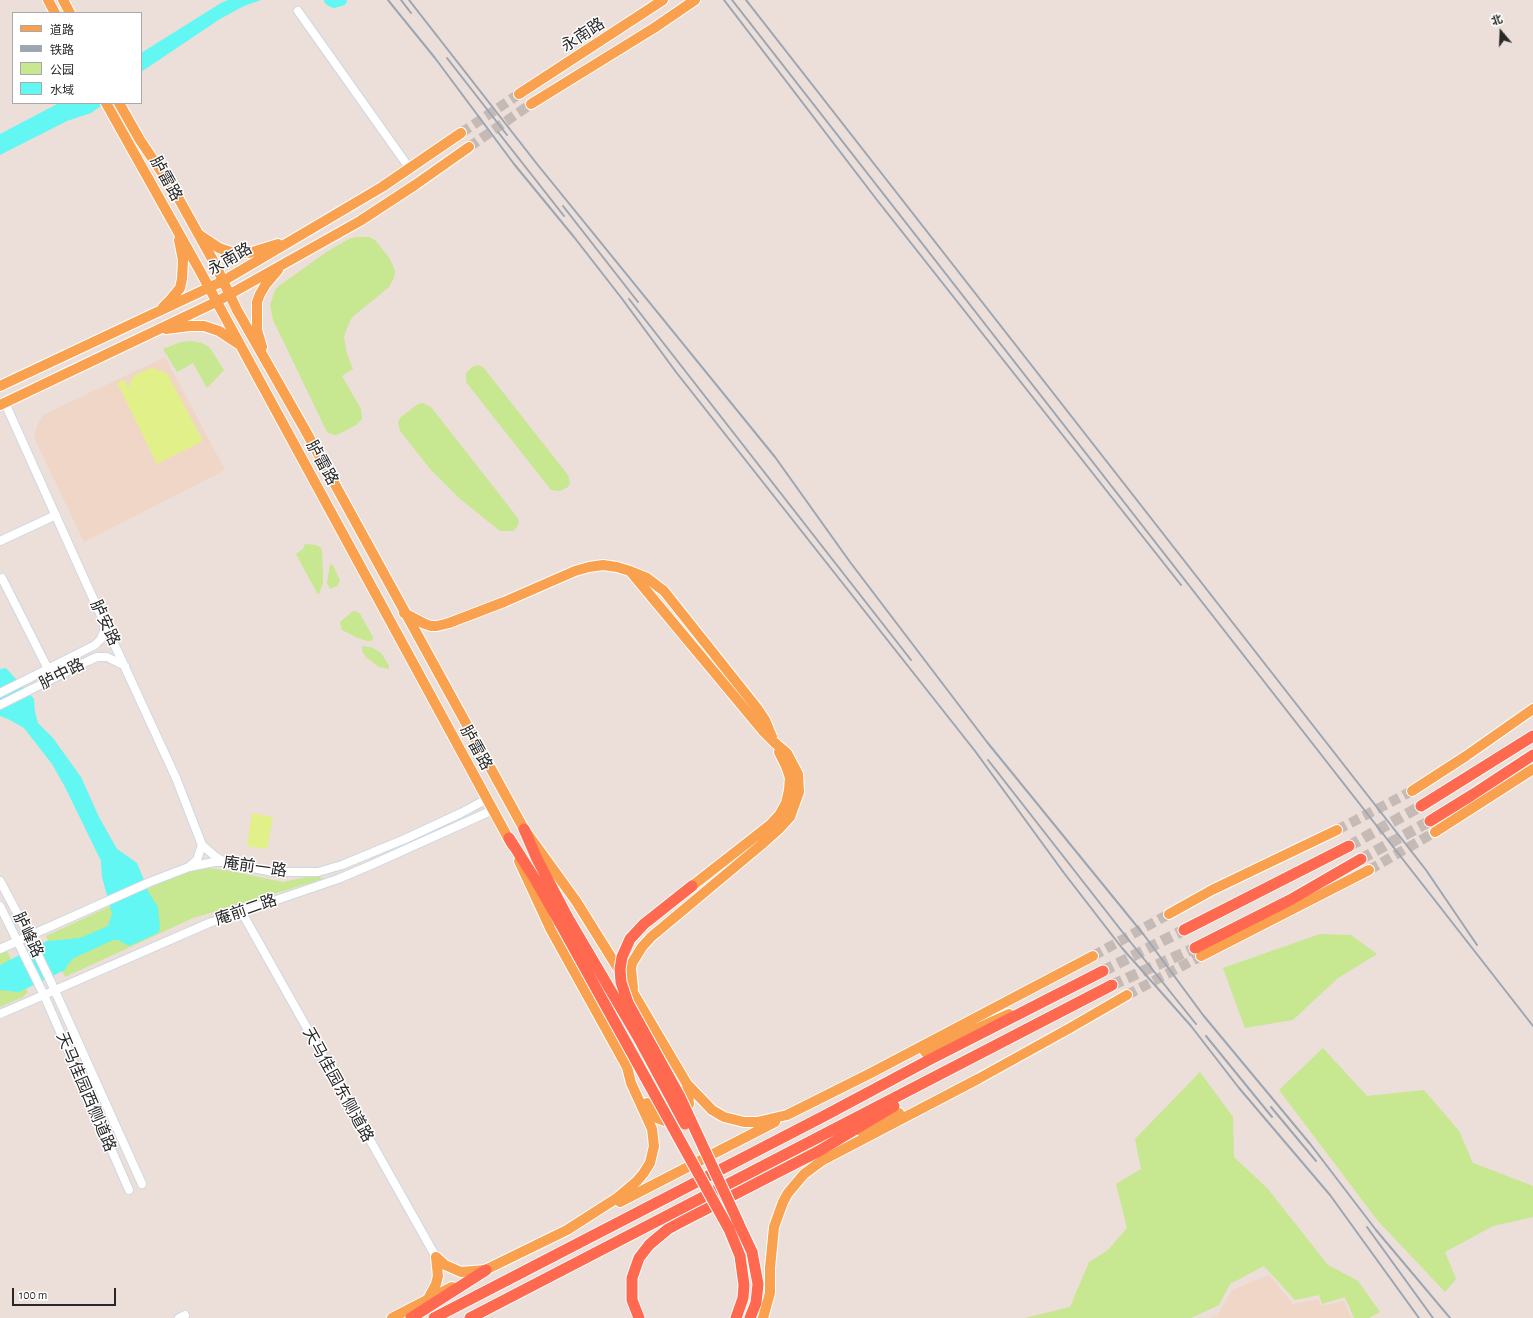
<!DOCTYPE html>
<html>
<head>
<meta charset="utf-8">
<style>
	body { margin:0 }
	#map { position:relative; width:1533px; height:1318px; overflow:hidden; background:#ecded8; font-family:"Alegreya Sans","Noto Sans SC",sans-serif }
	canvas { display:block }
	.legend { position:absolute; left:12px; top:12px; width:130px; height:92px; box-sizing:border-box; background:#fff; border:1px solid #a9a9a9; margin:0; padding:5px 7px; list-style:none; font-size:12px; color:#282828 }
	.legend li { display:flex; align-items:center; gap:8px; height:20px }
	.legend b { width:20px; border:1px solid #a9a9a9 }
	.north { position:absolute; left:1481px; top:12px; width:40px; height:40px; -webkit-text-stroke:3px #fff; paint-order:stroke; rotate:341deg; font-size:11px; font-weight:700; line-height:16px; text-align:center; color:#282828 }
	.north::after { content:''; display:block; margin:auto; width:14px; height:18px; background:#282828; clip-path:polygon(50% 0,100% 100%,50% 72%,0 100%) }
	.scale { position:absolute; left:12px; top:1288px; width:104px; height:18px; box-sizing:border-box; border:2px solid #282828; border-top:0; padding-left:5px; font-size:12px; line-height:14px; white-space:nowrap; color:#282828; -webkit-text-stroke:3px #fff; paint-order:stroke }
</style>
</head>
<body>
<div id="map">
<canvas width="1533" height="1318"></canvas>
<ul class="legend">
<li><b style="height:5px;background:#faa14f"></b>道路</li>
<li><b style="height:5px;background:#9ba6b4"></b>铁路</li>
<li><b style="height:11px;background:#c7e790"></b>公园</li>
<li><b style="height:11px;background:#62f7f3"></b>水域</li>
</ul>
<div class="north">北</div>
<div class="scale">100 m</div>
</div>
<script>
const ctx = document.querySelector('canvas').getContext('2d');
ctx.lineJoin = 'round';
function fill(path, color) { ctx.fillStyle = color; ctx.fill(path, 'evenodd'); }
const shape = rows => new Path2D(rows.map(r => 'M' + r).join(''));
function strokePath(path, color, width, dash) { ctx.strokeStyle = color; ctx.lineWidth = width; ctx.lineCap = dash ? 'butt' : 'round'; ctx.setLineDash(dash || []); ctx.stroke(path); }
function label(font, color, halo, rows, align = 'center') {
  ctx.font = font + ' "Alegreya Sans","Noto Sans SC",sans-serif'; ctx.lineWidth = 3; ctx.setLineDash([]); ctx.textBaseline = 'middle'; ctx.strokeStyle = halo; ctx.fillStyle = color; for (const [text, x, y, turn = 0] of rows) {
    ctx.save(); ctx.translate(x, y); ctx.rotate((+turn || 0) * Math.PI / 180); ctx.textAlign = isNaN(turn) ? turn : align; if (halo) ctx.strokeText(text, 0, 0); ctx.fillText(text, 0, 0); ctx.restore();
  }
}
fill(shape([
	[165,357,225,470,84,542,34,437,37,426,43,415],
	[1269,1275,1293,1304,1318,1299,1321,1306,1344,1301,1351,1318,1210,1318,1218,1315,1232,1290]
]), '#efd6c6');
fill(shape([
	[356,237,369,237,375,240,390,259,395,271,394,278,389,287,356,314,351,319,345,333,344,338,347,354,353,369,342,376,361,409,362,419,356,425,339,434,334,435,327,432,273,320,270,305,275,290,279,286,328,251,349,239],
	[192,341,202,343,210,348,224,370,207,388,193,363,177,372,163,349,181,342],
	[478,365,483,367,568,475,570,483,568,487,560,491,551,490,466,382,466,373,472,367],
	[423,403,431,407,517,517,519,522,517,527,513,531,500,531,459,498,431,470,400,431,398,422,401,417,418,404],
	[305,544,316,545,321,548,322,551,323,576,323,583,319,594,317,593,296,554,303,549],
	[330,564,333,565,340,581,337,586,330,589,327,583],
	[353,611,358,612,360,614,373,637,372,641,367,641,358,638,342,630,340,622],
	[364,646,373,648,382,654,389,666,389,668,388,669,379,667,367,658,363,653,362,647],
	[208,868,230,871,283,882,317,875,323,879,193,918,65,977,46,936,171,878,188,872],
	[1320,934,1351,935,1377,954,1338,978,1293,1020,1245,1028,1223,968],
	[7,951,28,992,23,997,0,1007,0,953],
	[1323,1048,1367,1096,1424,1090,1459,1131,1473,1163,1533,1186,1533,1217,1493,1226,1445,1252,1456,1279,1445,1292,1378,1221,1279,1090],
	[1200,1072,1233,1117,1234,1157,1267,1188,1328,1265,1358,1281,1380,1312,1369,1318,1354,1318,1345,1297,1322,1304,1319,1295,1295,1300,1264,1266,1230,1284,1219,1305,1191,1318,1025,1318,1070,1307,1089,1262,1108,1250,1127,1228,1116,1184,1141,1169,1135,1139]
]), '#c7e790');
fill(shape([
	[152,368,167,373,203,441,157,464,117,383,124,380,129,388,130,382,135,375],
	[252,813,273,817,267,849,247,846]
]), '#e2f08a');
fill(shape([
	[228,0,261,0,244,6,220,19,141,72,141,53,221,3],
	[59,103,105,103,91,113,67,121,0,155,0,134],
	[6,668,34,699,35,712,38,723,53,738,81,777,99,817,117,849,137,863,149,893,158,907,160,928,158,933,129,946,118,940,113,940,74,958,68,964,65,970,19,992,0,990,0,966,2,964,47,941,80,938,108,926,112,914,102,877,101,861,65,787,52,764,24,728,8,719,0,716,0,669]
]), '#62f7f3');
strokePath(shape([
	[330,0,334,2,341,0]
]), '#62f7f3', 12);
strokePath(shape([
	[461,133,519,94],
	[469,147,531,104],
	[1337,830,1412,791],
	[1369,870,1435,832],
	[1093,956,1169,914],
	[1127,995,1201,956]
]), '#c5bab5', 10, [10, 5]);
strokePath(shape([
	[1349,846,1421,806],
	[1361,859,1430,821],
	[1103,971,1184,930],
	[1112,985,1195,948]
]), '#c5bab5', 11, [11, 5.5]);
const minor = shape([
	[298,11,410,169],
	[5,403,87,585,176,778,202,845,216,857,223,861],
	[0,541,56,515],
	[2,578,48,669],
	[0,693,95,645,101,639,104,631,104,623],
	[0,705,88,661,97,657,107,657,125,666],
	[190,866,197,860,202,845],
	[0,881,23,924,51,982,142,1184],
	[0,906,44,995,129,1190],
	[241,911,436,1257],
	[0,949,150,882,189,867,214,862,225,862,273,872,318,872,342,865,405,839,461,813,487,799],
	[0,1014,209,923,338,879,371,865,493,810],
	[179,1318,185,1315]
]);
const major = shape([
	[48,0,55,13],
	[63,0,70,13],
	[519,94,663,0],
	[106,103,200,271,512,845],
	[119,103,140,140,175,192,215,264,237,310,304,428,524,829,576,901,634,994,687,1084,712,1110,724,1117,744,1122,757,1122,787,1115,869,1074,1093,956],
	[531,104,654,28,695,0],
	[198,234,219,248,231,252,249,253,278,244],
	[163,307,171,299,180,288,182,279,183,260,179,240],
	[166,329,190,326,204,326,219,331,237,343],
	[262,347,257,330,257,302,260,294,266,284,278,270],
	[0,386,223,281,382,187,461,133],
	[0,405,216,302,360,221,415,185,469,147],
	[404,613,425,624,431,626,437,626,449,623],
	[1412,791,1466,756,1533,709],
	[1435,832,1533,769],
	[692,886,770,825,780,814,786,803,789,790,790,778,786,766,779,752],
	[1169,914,1212,890,1337,830],
	[1201,956,1369,870],
	[633,988,631,969,632,963,642,947,651,937,761,845,780,828,790,817,799,792,798,774,787,753,775,743],
	[925,1052,1009,1014],
	[647,1103,654,1115,657,1118,665,1121,674,1119,683,1113,689,1104,687,1084],
	[861,1131,899,1113],
	[620,1202,775,1122],
	[436,1257,445,1265,461,1272,485,1270],
	[479,1273,567,1230,617,1198,637,1181,643,1174,650,1163,654,1146,652,1129,631,1083,627,1067,550,928,519,861],
	[428,1299,436,1284,438,1276,436,1257],
	[392,1318,452,1287],
	[763,1318,770,1293,770,1268,774,1227,783,1202,788,1193,804,1174,823,1160,978,1079,1070,1028,1127,995]
]);
const highway = shape([
	[1421,806,1533,736],
	[1430,821,1472,795,1533,755],
	[524,829,537,859,568,918],
	[509,838,535,879,560,923],
	[1184,930,1349,846],
	[1195,948,1290,900,1361,859],
	[411,1318,486,1270],
	[434,1318,826,1115,927,1061,1103,971],
	[470,1318,1112,985],
	[639,1318,632,1300,632,1278,639,1258,649,1245,656,1239,668,1229,683,1221,819,1151,894,1106],
	[736,1318,743,1298,744,1285,740,1256],
	[750,1318,756,1303,758,1284,752,1252]
]);
strokePath(minor, '#cdd8e3', 10);
strokePath(major, '#fff', 12);
strokePath(highway, '#fff', 13);
strokePath(minor, '#fff', 8);
strokePath(major, '#faa14f', 10);
strokePath(highway, '#ff6950', 11);
strokePath(shape([
	[388,0,435,58,514,164,574,237,623,300,676,372,975,751,1064,873,1122,948,1191,1026,1239,1088,1330,1195,1419,1318],
	[401,0,411,13],
	[409,0,537,164,775,457,850,562,987,742,1144,935,1203,1015,1311,1145,1376,1230,1450,1318],
	[724,0,877,200,1181,585],
	[732,0,1533,1026],
	[746,0,1426,870,1477,945],
	[447,58,507,135],
	[498,132,564,216],
	[563,206,638,302],
	[629,299,911,660],
	[988,760,1124,934,1196,1024],
	[1206,1036,1272,1117],
	[1271,1107,1316,1161],
	[1367,1227,1433,1318]
]), '#9ba6b4', 2);
const majorBridge = shape([
	[632,572,647,578,664,591,757,708,765,720,772,737],
	[449,623,504,602,575,571,589,567,603,565,617,567,630,571,764,732,775,743]
]);
const highwayBridge = shape([
	[692,886,644,924,630,939,622,957,620,969,621,982,628,1003,680,1097,739,1224],
	[568,918,638,1037,685,1124],
	[560,923,729,1229,740,1256],
	[736,1218,752,1252]
]);
strokePath(majorBridge, '#fff', 12, []);
strokePath(highwayBridge, '#fff', 13, []);
strokePath(majorBridge, '#faa14f', 10);
strokePath(highwayBridge, '#ff6950', 11);
label('16px', '#282828', '#fff', [
	["永南路",583,35,-33],
	["胪雷路",166,179,61],
	["永南路",230,259,-30],
	["胪雷路",322,463,61],
	["胪安路",105,623,65],
	["胪中路",62,674,-27],
	["胪雷路",476,748,61],
	["庵前一路",255,867,8],
	["庵前二路",246,910,-19],
	["胪峰路",28,935,64],
	["天马佳园东侧道路",338,1085,61],
	["天马佳园西侧道路",86,1092,67]
]);
</script>
</body>
</html>
